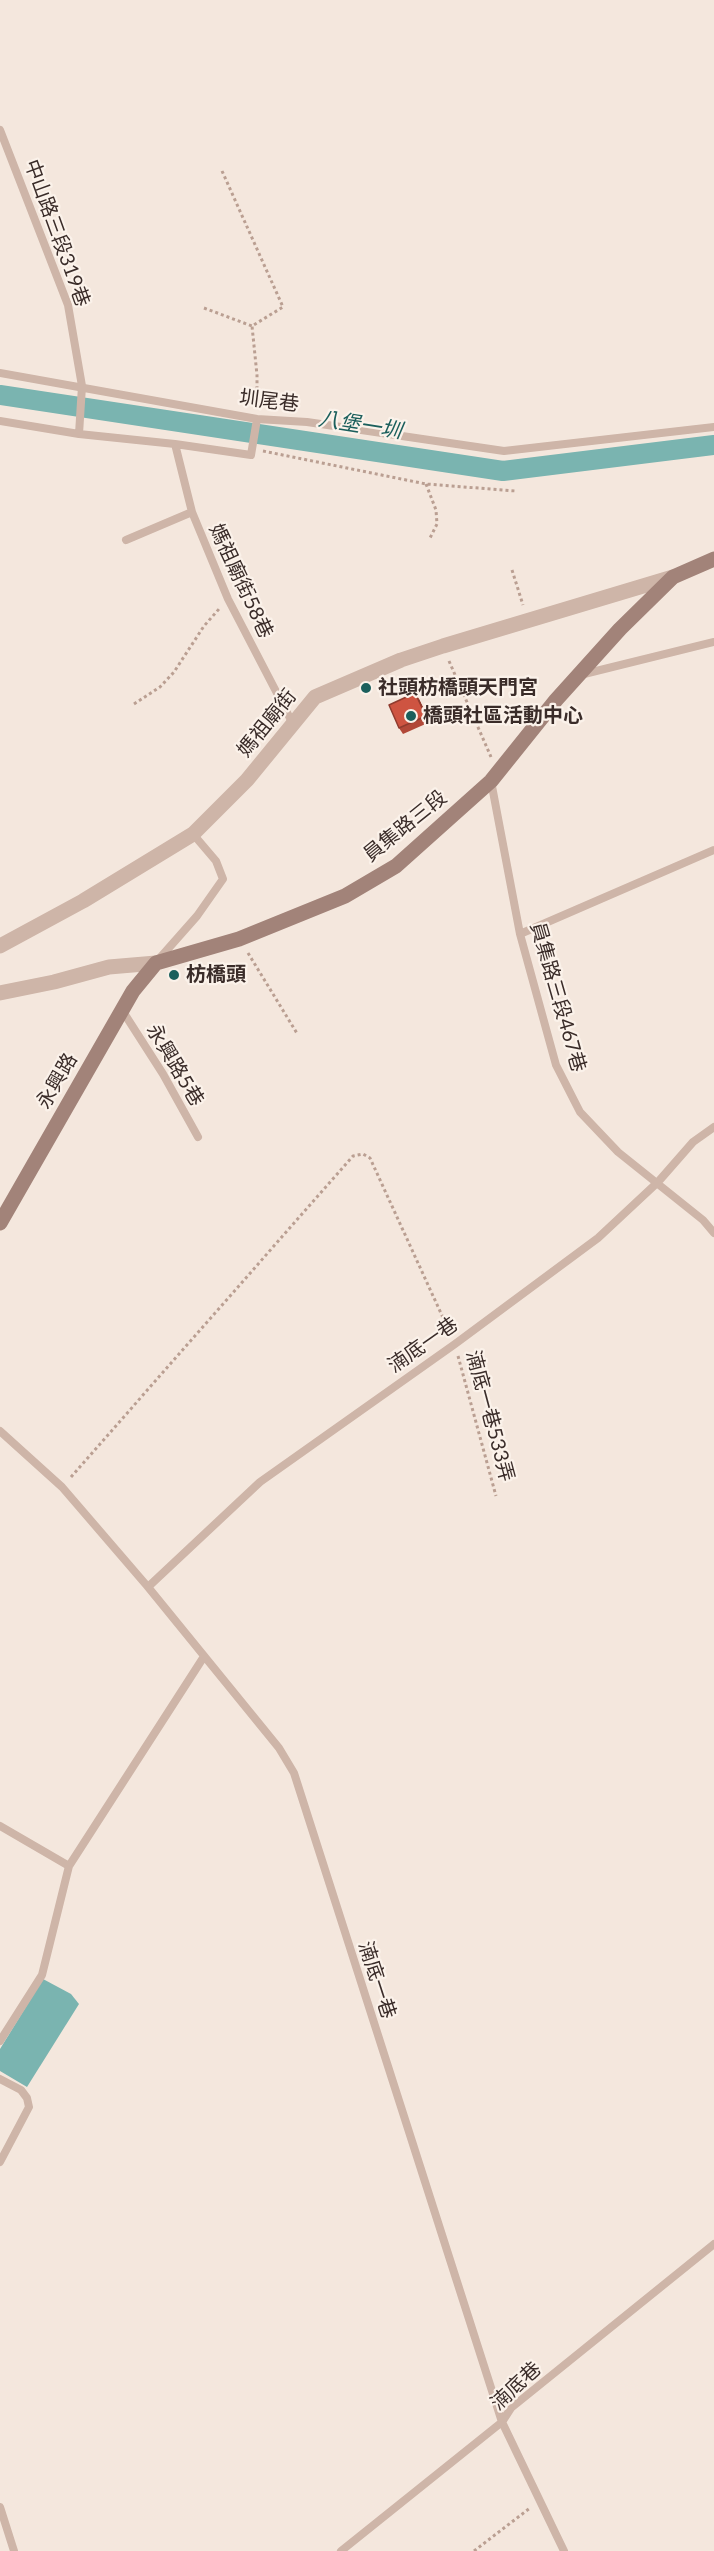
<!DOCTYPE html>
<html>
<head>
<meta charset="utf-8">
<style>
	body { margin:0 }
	canvas { display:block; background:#f4e7dd }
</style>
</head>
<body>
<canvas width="714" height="2551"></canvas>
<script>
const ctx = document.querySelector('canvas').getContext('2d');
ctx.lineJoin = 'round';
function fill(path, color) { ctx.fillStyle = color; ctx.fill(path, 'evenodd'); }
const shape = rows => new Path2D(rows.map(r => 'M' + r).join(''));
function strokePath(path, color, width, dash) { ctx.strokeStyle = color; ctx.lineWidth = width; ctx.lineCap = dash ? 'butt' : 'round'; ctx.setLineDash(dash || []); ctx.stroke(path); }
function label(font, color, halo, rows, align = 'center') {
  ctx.font = font + ' Lato,"Noto Sans TC",sans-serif'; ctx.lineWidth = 4.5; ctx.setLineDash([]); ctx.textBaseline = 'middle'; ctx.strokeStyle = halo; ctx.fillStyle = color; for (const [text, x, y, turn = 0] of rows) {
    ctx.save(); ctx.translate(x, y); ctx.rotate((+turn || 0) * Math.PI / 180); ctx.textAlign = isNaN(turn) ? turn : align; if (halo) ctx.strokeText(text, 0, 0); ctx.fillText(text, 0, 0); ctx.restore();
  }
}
fill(shape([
	[43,1979,71,1994,79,2004,27,2087,0,2071,0,2049]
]), '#7ab4b0');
strokePath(shape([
	[0,395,503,471,714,445]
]), '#7ab4b0', 20);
strokePath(shape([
	[222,171,283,307,252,326,257,375,257,405],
	[204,308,252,326],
	[263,451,426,484,516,491],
	[426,484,436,510,437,524,430,538],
	[512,570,523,605],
	[449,661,491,757],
	[134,704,160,687,174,672,204,626,219,609],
	[248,953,298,1035],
	[458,1356,496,1496],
	[71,1477,353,1156,363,1154,370,1158,450,1333],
	[474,2551,530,2508]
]), '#ba9f92', 3, [3, 3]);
strokePath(shape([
	[0,130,68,305,82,386,79,434],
	[0,373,257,419,307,422,504,451,714,427],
	[0,421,79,434,175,444,251,455,257,419],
	[175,444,192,512,228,599,293,724],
	[126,540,192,512],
	[580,675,714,642],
	[491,781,520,934,556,1065,580,1112,618,1152,703,1220,714,1233],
	[520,934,714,850],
	[159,959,197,916,223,879,216,861,193,834],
	[122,1010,163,1074,198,1137],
	[0,1431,62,1487,148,1587,279,1748,294,1773,502,2422,564,2551],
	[148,1587,260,1482,455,1344,598,1238,658,1182,693,1142,714,1127],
	[0,1826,69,1866,42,1975,0,2041],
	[69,1866,203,1658],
	[0,2079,21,2090,27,2098,29,2107,0,2162],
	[0,2507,14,2551],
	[341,2551,502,2422,511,2408,714,2244]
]), '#ceb5a8', 8);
strokePath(shape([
	[0,946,83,901,193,834,247,780,315,697,401,660,443,646,673,577],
	[0,993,54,982,109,967,156,963]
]), '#ceb5a8', 15);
strokePath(shape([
	[0,1223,133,991,156,963,239,939,345,896,396,866,491,781,556,700,620,629,673,577,714,559]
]), '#a28379', 15);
fill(shape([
	[419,699,430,722,403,734,399,728]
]), '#b14838');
fill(shape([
	[415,693,419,699,430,722,426,716]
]), '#903b2e');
const building = shape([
	[415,693,426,716,399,728,389,705,415,693]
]);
fill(building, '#ce5441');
strokePath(building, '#903b2e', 1.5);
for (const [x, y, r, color] of [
	[366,688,6,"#1b5f5c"],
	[411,716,6,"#1b5f5c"],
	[174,975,6,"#1b5f5c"]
]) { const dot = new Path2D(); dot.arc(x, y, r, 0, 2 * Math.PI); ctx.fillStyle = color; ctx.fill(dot); strokePath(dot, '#fbf2ea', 2); }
label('20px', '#3a2c29', '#fbf2ea', [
	["中山路三段319巷",57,233,70],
	["圳尾巷",269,401,7],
	["媽祖廟街58巷",241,581,65],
	["媽祖廟街",267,723,-51],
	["員集路三段",405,826,-39],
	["員集路三段467巷",558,997,74],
	["永興路5巷",175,1065,59],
	["永興路",57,1081,-60],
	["湳底一巷",423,1345,-35],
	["湳底一巷533弄",490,1416,75],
	["湳底一巷",377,1980,72],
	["湳底巷",516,2386,-43]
]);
label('bold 20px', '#3a2c29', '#fbf2ea', [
	["社頭枋橋頭天門宮",378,688],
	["橋頭社區活動中心",423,716],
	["枋橋頭",186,975]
], 'left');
label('italic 21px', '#1b5f5c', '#fbf2ea', [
	["八堡一圳",360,425,9]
]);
</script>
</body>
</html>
